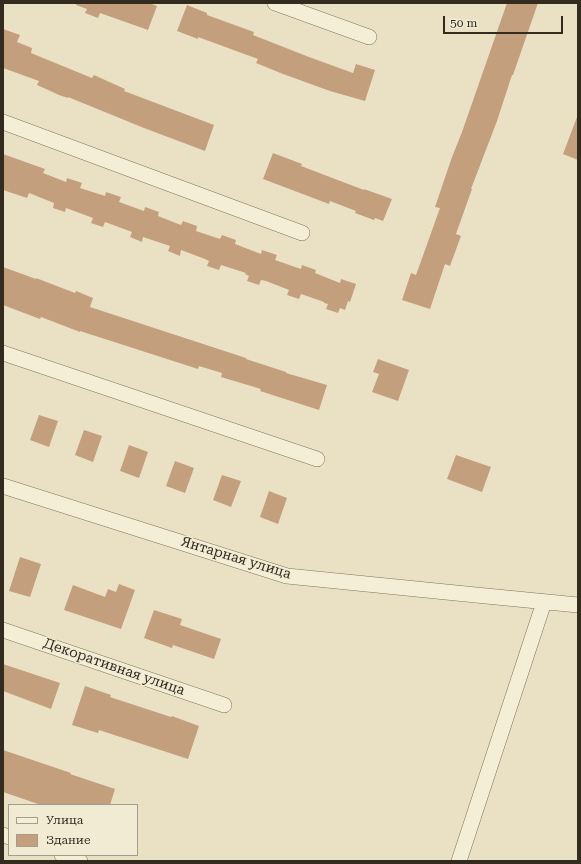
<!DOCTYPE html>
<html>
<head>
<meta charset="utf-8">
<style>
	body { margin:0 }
	#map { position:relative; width:581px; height:864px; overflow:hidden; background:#eae1c5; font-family:"Roboto Serif",serif }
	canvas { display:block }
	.frame { position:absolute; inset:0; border:4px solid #342b1f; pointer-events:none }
	.legend { position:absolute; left:8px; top:804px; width:130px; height:52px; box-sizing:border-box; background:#f2ebd4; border:1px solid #a69e8c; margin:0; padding:5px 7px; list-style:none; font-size:12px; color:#342b1f }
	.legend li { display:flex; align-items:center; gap:8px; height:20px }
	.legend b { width:20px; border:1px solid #a69e8c }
	.scale { position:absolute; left:443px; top:16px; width:120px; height:18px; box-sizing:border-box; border:2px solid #342b1f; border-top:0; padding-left:5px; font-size:12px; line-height:14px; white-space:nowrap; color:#342b1f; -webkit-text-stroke:3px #f2ebd4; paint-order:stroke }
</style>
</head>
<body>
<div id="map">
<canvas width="581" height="864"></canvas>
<div class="frame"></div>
<ul class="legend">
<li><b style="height:5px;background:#f5eed7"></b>Улица</li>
<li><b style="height:11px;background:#c49f7e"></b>Здание</li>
</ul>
<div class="scale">50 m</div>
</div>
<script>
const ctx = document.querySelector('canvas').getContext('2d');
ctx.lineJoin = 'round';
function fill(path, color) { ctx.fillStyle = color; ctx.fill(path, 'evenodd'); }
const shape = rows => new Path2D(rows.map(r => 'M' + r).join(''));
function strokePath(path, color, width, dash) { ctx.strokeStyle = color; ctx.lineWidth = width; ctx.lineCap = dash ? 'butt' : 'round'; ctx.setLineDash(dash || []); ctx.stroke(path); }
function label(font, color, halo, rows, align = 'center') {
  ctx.font = font + ' "Roboto Serif",serif'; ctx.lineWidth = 3; ctx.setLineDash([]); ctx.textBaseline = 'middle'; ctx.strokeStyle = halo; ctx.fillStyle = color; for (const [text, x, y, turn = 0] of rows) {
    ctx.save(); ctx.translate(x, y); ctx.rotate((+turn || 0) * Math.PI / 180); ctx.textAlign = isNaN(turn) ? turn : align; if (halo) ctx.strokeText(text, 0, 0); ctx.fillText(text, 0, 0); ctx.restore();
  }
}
fill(shape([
	[76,3,149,3,157,6,148,30,100,13,98,18,85,13,87,9,76,5],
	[507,3,538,3,513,75,512,75,497,121,471,189,472,189,456,234,461,236,450,266,445,264,430,309,402,300,411,273,416,275,440,208,435,207,452,157,462,132],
	[187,5,207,13,207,15,254,32,253,35,309,57,353,73,356,64,375,70,365,101,330,91,283,74,256,63,258,59,198,37,198,39,177,31],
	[3,29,20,35,17,42,32,48,31,53,92,78,94,75,125,89,124,91,214,125,205,151,144,128,68,97,68,98,59,95,37,85,39,81,3,68],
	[577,117,578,117,578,160,563,154],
	[273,153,302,164,301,166,364,190,364,189,392,199,383,221,375,218,374,220,355,213,356,211,330,201,329,204,263,179],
	[3,154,45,169,43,173,66,182,67,178,82,183,80,188,105,196,106,192,121,197,119,202,144,211,145,207,159,212,158,216,181,225,183,221,197,226,196,231,220,239,222,235,236,240,235,244,261,254,262,250,277,255,275,260,301,269,302,265,316,270,315,273,340,283,341,279,356,284,350,302,348,301,345,310,340,308,338,313,326,309,328,304,324,303,324,302,301,294,299,299,287,295,289,290,266,281,261,280,259,285,247,281,249,276,245,274,246,273,221,265,219,270,207,266,209,261,205,259,181,250,180,256,168,251,170,246,143,237,142,242,130,237,132,232,105,222,103,227,91,223,93,218,66,208,65,212,53,208,54,203,29,193,27,198,3,190],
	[3,267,36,279,36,278,75,293,76,291,93,298,90,307,246,358,246,359,286,372,286,373,327,385,319,410,260,391,261,389,221,377,222,373,199,366,198,369,80,331,80,332,41,317,40,319,3,305],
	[378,359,409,370,398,401,372,392,379,374,373,372],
	[39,415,58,421,49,447,30,440],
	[84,430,102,436,93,462,75,455],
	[129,445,148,452,139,478,120,471],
	[456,455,491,467,482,492,447,479],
	[175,461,194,468,185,493,166,486],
	[222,475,241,481,231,507,213,500],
	[269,491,287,498,278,524,260,517],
	[20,557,41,564,30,597,9,591],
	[119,584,135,590,121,629,64,610,73,585,105,597,108,589,116,592],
	[154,610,182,619,180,625,221,639,214,659,173,645,172,648,144,638],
	[3,664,60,683,51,709,3,691],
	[85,686,111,695,110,697,171,717,172,716,199,726,188,759,99,730,98,733,72,725],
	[3,750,71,773,70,774,115,789,110,805,41,805,3,792]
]), '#c49f7e');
const minor = shape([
	[275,3,369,37],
	[3,122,302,233],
	[3,353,317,459],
	[3,486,287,576,476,595,578,605],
	[3,630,224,705],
	[3,835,9,837],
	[62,855,80,861],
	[459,861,544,602]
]);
strokePath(minor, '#83735d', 16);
strokePath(minor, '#f5eed7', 15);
label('14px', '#342b1f', '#f2ebd4', [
	["Янтарная улица",236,558,17],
	["Декоративная улица",114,667,19]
]);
</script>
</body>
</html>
